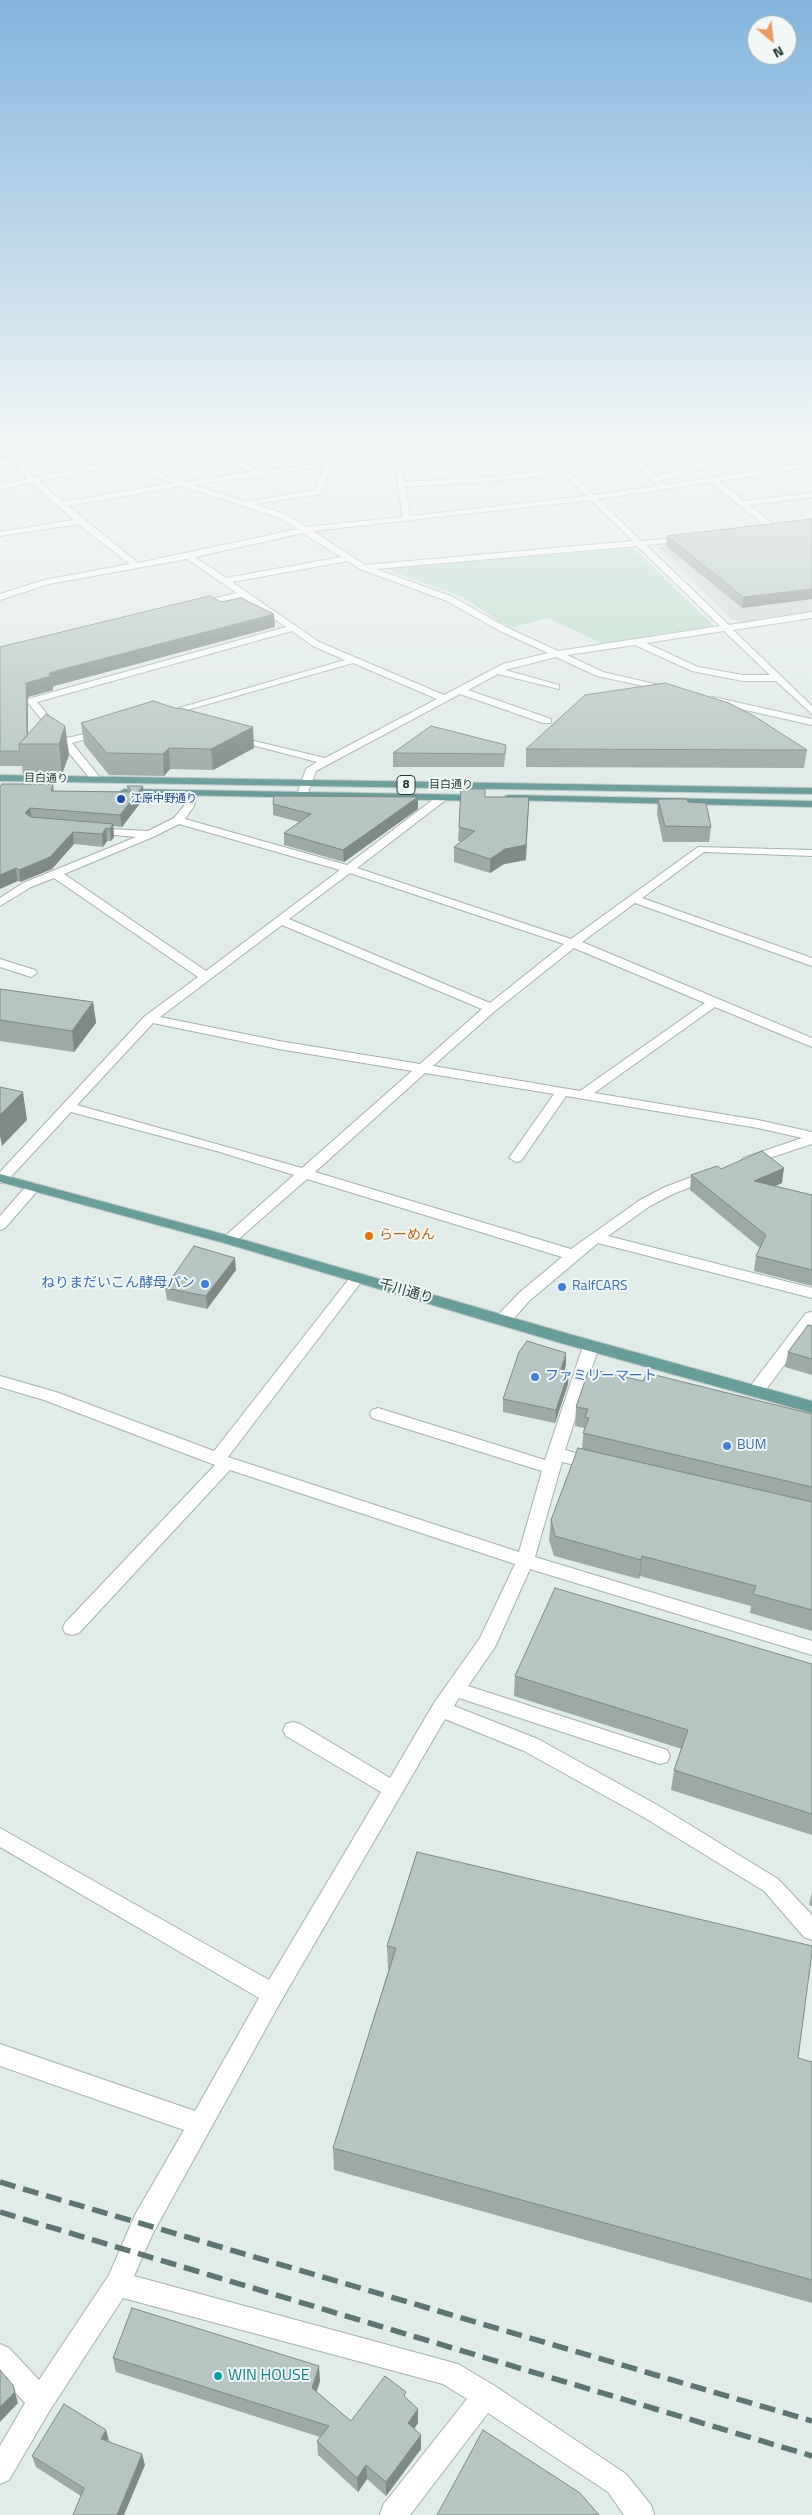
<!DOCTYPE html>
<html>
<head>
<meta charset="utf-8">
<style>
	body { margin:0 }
	#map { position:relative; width:812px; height:2515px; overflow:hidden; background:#e1ebe8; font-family:"Titillium Web",sans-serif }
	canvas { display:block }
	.north { position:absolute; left:747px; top:15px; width:50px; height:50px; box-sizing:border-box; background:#f1f7f5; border:1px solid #9eaba9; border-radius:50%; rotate:152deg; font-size:14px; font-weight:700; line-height:20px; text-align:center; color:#223a38 }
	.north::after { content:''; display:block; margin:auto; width:18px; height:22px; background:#ea9a60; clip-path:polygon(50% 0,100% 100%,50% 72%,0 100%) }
</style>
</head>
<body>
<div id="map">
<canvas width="812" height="2515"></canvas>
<div class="north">N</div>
</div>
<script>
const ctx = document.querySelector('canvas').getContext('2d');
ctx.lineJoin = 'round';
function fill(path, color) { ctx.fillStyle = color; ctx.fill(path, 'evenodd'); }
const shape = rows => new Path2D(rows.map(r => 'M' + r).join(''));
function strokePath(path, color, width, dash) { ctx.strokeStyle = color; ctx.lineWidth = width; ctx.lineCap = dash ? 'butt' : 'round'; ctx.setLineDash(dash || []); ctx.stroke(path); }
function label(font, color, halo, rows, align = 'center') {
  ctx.font = font + ' "Titillium Web","Noto Sans JP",sans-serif'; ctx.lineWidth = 4; ctx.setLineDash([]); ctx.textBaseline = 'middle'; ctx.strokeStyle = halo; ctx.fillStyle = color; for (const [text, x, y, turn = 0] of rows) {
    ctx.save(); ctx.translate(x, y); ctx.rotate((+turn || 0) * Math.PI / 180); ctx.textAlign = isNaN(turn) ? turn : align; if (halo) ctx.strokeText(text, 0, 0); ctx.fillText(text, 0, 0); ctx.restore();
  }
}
fill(shape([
	[812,528,812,613,742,622,732,620,658,547]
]), '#cfdad7');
fill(shape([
	[633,548,714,626,603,644,548,618,510,628,462,597,383,568]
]), '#bbdbc9');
const minor = shape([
	[0,443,4,443,35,478,118,461,79,443,87,443,127,459,205,443,218,443,212,446,259,471,324,463,332,443,339,443,332,463,398,463,403,443,410,443,406,461,540,443,594,495,657,486,613,443,620,443,626,448,650,443,660,443,630,452,656,476,742,452,789,443,812,459,812,467,719,481,744,501,812,493,812,497,749,505,777,527,777,531,771,531,711,482,598,499,641,541,691,537,691,541,688,541,646,545,729,625,812,612,812,618,733,630,812,706,812,714,776,681,743,681,692,671,635,645,567,655,603,672,672,688,672,692,597,676,556,657,505,670,559,685,559,689,498,674,468,690,551,719,551,723,543,723,460,694,316,771,307,795,302,798,297,795,306,769,317,762,229,739,229,735,325,758,437,699,353,663,166,716,158,714,345,660,313,646,292,631,37,702,67,738,107,729,107,733,72,743,102,780,101,782,93,782,28,703,28,699,286,627,242,597,195,607,195,603,237,593,187,559,49,584,0,600,0,594,44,580,130,564,78,524,0,536,0,532,74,520,32,483,0,489,0,485,28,479,14,463,0,465,0,461,10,459,0,447,0,443],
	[535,446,559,469,494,477,404,482,402,474,396,474,403,517,306,527,286,514,255,504,321,494,330,467,401,467,535,446],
	[204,447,250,472,183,482,134,462,204,447],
	[787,448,809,463,665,485,660,480,746,456,787,448],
	[126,464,173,483,63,502,39,481,126,464],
	[318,467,323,467,315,490,246,502,193,485,318,467],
	[563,473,586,496,410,516,405,487,494,481,563,473],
	[182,486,280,518,298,529,138,563,68,506,182,486],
	[591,500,633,541,365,565,313,531,591,500],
	[303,533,341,557,226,578,195,557,303,533],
	[637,546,720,626,558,651,506,627,453,597,376,569,637,546],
	[348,561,360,569,447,601,500,631,548,653,503,664,444,695,319,642,232,582,348,561],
	[724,631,770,675,743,675,698,667,646,643,724,631],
	[713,697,812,719,812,725,710,702,710,698,713,697],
	[192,790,197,793,194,806,185,819,347,865,439,795,447,795,447,799,357,868,571,939,698,847,812,850,812,856,704,852,642,898,812,958,812,966,635,903,582,942,812,1038,812,1047,715,1007,594,1093,758,1120,812,1132,812,1144,748,1165,743,1164,741,1161,743,1158,802,1138,758,1128,566,1096,521,1161,516,1162,509,1158,554,1094,425,1073,315,1172,571,1249,640,1200,665,1187,705,1172,715,1172,717,1175,715,1178,675,1193,650,1206,608,1236,812,1288,812,1298,598,1243,529,1301,509,1324,503,1325,497,1324,495,1320,497,1316,519,1293,562,1257,307,1179,234,1243,224,1243,222,1240,224,1237,294,1175,220,1152,71,1112,6,1182,0,1183,0,1172,145,1016,198,977,54,878,31,887,0,906,0,898,23,883,136,837,95,833,91,832,91,828,148,831,174,818,184,806,187,793,192,790],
	[179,824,340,870,206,971,64,874,153,837,179,824],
	[350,873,564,944,490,1003,289,919,350,873],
	[282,925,482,1009,420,1064,279,1041,160,1017,282,925],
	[574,948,705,1003,580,1091,433,1066,495,1011,574,948],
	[153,1023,279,1049,412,1071,302,1168,77,1105,153,1023],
	[0,959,35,970,37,973,31,977,0,967,0,959],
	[33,1183,38,1184,40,1187,38,1190,5,1228,0,1230,0,1216,28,1184,33,1183],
	[357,1273,362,1275,365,1278,362,1281,228,1457,519,1552,542,1471,372,1418,370,1414,372,1410,378,1408,545,1460,583,1346,585,1342,591,1341,597,1342,599,1346,565,1450,598,1459,600,1463,598,1467,592,1469,562,1462,535,1557,812,1641,812,1655,530,1569,495,1647,468,1686,667,1750,670,1756,667,1762,660,1764,459,1698,454,1706,538,1739,659,1806,778,1879,812,1915,812,1940,804,1937,764,1891,645,1818,524,1751,445,1719,281,2001,153,2233,134,2276,458,2364,495,2386,626,2474,651,2505,654,2515,624,2515,608,2492,488,2413,410,2515,380,2515,383,2505,467,2399,443,2384,123,2298,50,2410,9,2480,0,2484,0,2446,25,2403,0,2376,0,2344,9,2348,39,2380,109,2275,135,2215,184,2130,0,2066,0,2044,195,2111,259,1998,0,1847,0,1828,269,1980,381,1792,286,1736,283,1730,286,1724,293,1722,300,1724,390,1778,434,1703,480,1638,515,1564,230,1470,79,1633,72,1635,65,1633,63,1628,65,1623,215,1465,44,1400,0,1387,0,1376,56,1392,214,1451,352,1275,357,1273],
	[812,1312,812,1328,761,1396,749,1396,747,1392,749,1388,806,1313,812,1312]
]);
const major = shape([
	[0,775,812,788,812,794,0,781,0,775],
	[124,789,481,795,486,798,481,801,120,794,119,792,124,789],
	[509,795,812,801,812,807,505,800,505,796,509,795],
	[0,1174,234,1237,569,1334,812,1401,812,1413,557,1342,224,1243,0,1182,0,1174]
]);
strokePath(minor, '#a4b2b0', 2);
strokePath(major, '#c1c8c7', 2);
fill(minor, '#fff');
fill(major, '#689e99');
strokePath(shape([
	[0,2182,812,2421],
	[0,2212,812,2456]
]), '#5d7673', 5.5, [16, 8]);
fill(shape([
	[806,443,812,443,812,452,805,448],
	[812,519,812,599,742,608,666,546,667,536],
	[275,627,54,686,53,687,53,690,28,697,28,734,65,726,69,755,62,774,23,774,22,766,0,766,0,647],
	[81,723,254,748,213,770,170,769,164,776,109,775,84,744],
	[506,745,504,767,393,767,393,753],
	[526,749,807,750,804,768,526,767],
	[53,784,54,791,128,792,127,786,144,798,122,827,113,826,114,837,111,841,107,841,103,847,74,844,52,869,20,882,18,881,0,786],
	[418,797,418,809,344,862,284,845,284,833,299,822,273,815,273,804],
	[485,797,526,860,504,864,490,873,454,862,454,847,461,842,458,841,459,827],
	[658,799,688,802,711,827,709,842,663,842,657,814],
	[0,989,93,1002,96,1023,74,1052,0,1041],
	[721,1169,782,1183,775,1186,812,1195,812,1286,754,1271,756,1256,760,1248,690,1190,691,1175],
	[236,1270,207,1309,167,1300,165,1288],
	[812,1326,812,1375,785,1367,788,1352],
	[566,1365,564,1370,569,1371,568,1384,555,1423,503,1412,503,1399],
	[643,1381,812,1414,812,1631,750,1613,751,1606,640,1576,639,1579,554,1556,549,1540,551,1520,582,1449,584,1428,575,1426,576,1407],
	[812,1664,812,1835,671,1790,674,1770,682,1749,514,1696,515,1676],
	[417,1852,798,2058,812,2062,812,2303,334,2170,333,2148,389,1969,388,1969,387,1946],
	[812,1891,812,1906,809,1905],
	[113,2358,320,2381,316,2392,351,2421,406,2398,418,2423,414,2429,421,2435,421,2449,386,2496,367,2479,358,2492,318,2455,317,2441,320,2437,116,2372],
	[109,2441,145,2465,81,2496,36,2467,32,2456]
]), '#9da9a6');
fill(shape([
	[5,449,7,458,0,461,0,451],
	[812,589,812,599,742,608,743,597],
	[274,614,275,627,54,686,53,687,53,690,28,697,28,744,27,744,26,683,52,672],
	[65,726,69,755,62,774,59,744],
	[253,727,254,748,213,770,211,749],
	[169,748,170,769,164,776,163,754],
	[143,786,144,798,122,827,120,815],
	[418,797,418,809,344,862,343,850],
	[529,797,526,860,504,864,490,873,490,859,505,849],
	[30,808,32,820,25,813],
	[113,824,114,837,111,841,110,829],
	[106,828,107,841,103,847,102,834],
	[73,832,74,844,52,869,20,882,19,870],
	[16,868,18,881,0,889,0,875],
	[93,1002,96,1023,74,1052,72,1031],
	[23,1092,27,1120,2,1146,0,1136,0,1115],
	[784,1168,782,1183,752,1196,754,1181],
	[235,1258,236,1270,207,1309,206,1296],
	[566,1353,566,1365,560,1382,561,1369],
	[569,1371,568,1384,555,1423,556,1410],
	[642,1556,640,1576,639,1579,641,1560],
	[319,2366,320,2381,313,2403,312,2388],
	[15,2392,18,2403,0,2422,0,2407],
	[418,2409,418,2423,408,2438,408,2423],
	[106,2430,109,2441,101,2439],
	[421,2435,421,2449,386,2496,386,2482],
	[142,2454,145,2465,124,2515,117,2515],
	[366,2465,367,2479,358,2492,357,2478]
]), '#7f8a87');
const building = shape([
	[0,444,5,449,0,451,0,444],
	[812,519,812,589,743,597,667,536,812,519],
	[209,596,222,602,241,598,274,614,52,672,49,674,51,676,26,683,27,736,19,744,20,751,0,751,0,647,209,596],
	[665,683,729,703,754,716,807,750,526,749,585,695,665,683],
	[153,701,178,709,180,708,253,727,211,749,169,748,163,754,107,753,81,723,153,701],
	[46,714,65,726,59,744,19,744,46,714],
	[431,726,506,745,505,754,393,753,431,726],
	[2,784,53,784,51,791,132,792,127,786,143,786,120,815,30,808,25,813,31,817,113,824,110,829,106,828,102,834,73,832,50,857,19,870,16,868,0,875,0,786,2,784],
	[461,789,485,789,485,797,529,797,526,845,505,849,490,859,454,847,475,831,459,827,461,789],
	[274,796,418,797,343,850,284,833,311,814,273,804,274,796],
	[658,799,687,799,688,802,706,803,711,827,665,826,658,799],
	[0,989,93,1002,72,1031,0,1020,0,989],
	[0,1087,23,1092,0,1115,0,1087],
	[762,1151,784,1168,754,1181,812,1195,812,1270,756,1256,766,1235,691,1175,717,1166,721,1169,762,1151],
	[194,1246,235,1258,206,1296,165,1288,194,1246],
	[808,1325,812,1326,812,1359,788,1352,808,1325],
	[527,1341,566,1353,561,1369,569,1371,556,1410,503,1399,519,1352,527,1341],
	[589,1369,643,1381,647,1373,812,1414,812,1487,583,1433,589,1418,585,1417,588,1409,576,1407,589,1369],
	[578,1448,812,1502,812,1610,753,1594,756,1586,642,1556,641,1560,555,1536,551,1520,578,1448],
	[555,1588,812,1664,812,1814,674,1770,688,1730,515,1676,555,1588],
	[417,1852,812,1946,812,1952,798,2058,812,2062,812,2280,333,2148,396,1948,387,1946,417,1852],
	[132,2308,319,2366,312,2388,351,2421,385,2376,406,2392,404,2396,418,2409,408,2423,421,2435,386,2482,366,2465,357,2478,317,2441,329,2426,113,2358,132,2308],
	[0,2370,13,2385,15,2392,0,2407,0,2370],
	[64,2404,106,2430,101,2439,142,2454,117,2515,73,2515,84,2488,32,2456,64,2404],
	[483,2430,580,2493,599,2515,437,2515,483,2430]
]);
fill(building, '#b6c5c1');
strokePath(building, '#7f8a87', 1);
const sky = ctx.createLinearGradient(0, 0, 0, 795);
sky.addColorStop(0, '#83b5dd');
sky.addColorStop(0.56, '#f2f6f5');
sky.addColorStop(1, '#f2f6f500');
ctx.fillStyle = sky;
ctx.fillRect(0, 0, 812, 795);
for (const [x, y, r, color] of [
	[121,799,5,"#1a4fb4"],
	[369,1236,5,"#e8710a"],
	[205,1284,5,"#3f7fe0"],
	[562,1287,5,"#3f7fe0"],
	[535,1377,5,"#3f7fe0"],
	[727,1446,5,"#3f7fe0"],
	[218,2376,5,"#0f9aa8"]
]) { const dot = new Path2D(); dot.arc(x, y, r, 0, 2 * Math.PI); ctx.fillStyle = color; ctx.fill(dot); strokePath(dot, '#f1f7f5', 2); }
label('11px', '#223a38', '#f1f7f5', [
	["目白通り",46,779,1],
	["目白通り",451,785]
]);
label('11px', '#164399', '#f1f7f5', [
	["江原中野通り",131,799]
], 'left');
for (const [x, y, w] of [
	[406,785,18]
]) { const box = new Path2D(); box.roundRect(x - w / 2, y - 9.5, w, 19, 4); ctx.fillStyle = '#f1f7f5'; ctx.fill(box); strokePath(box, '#223a38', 1); }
label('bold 12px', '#223a38', null, [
	["8",406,785]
]);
label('14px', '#c56008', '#f1f7f5', [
	["らーめん",379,1236]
], 'left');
label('14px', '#366cbe', '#f1f7f5', [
	["ねりまだいこん酵母パン",195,1284,"right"],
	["RalfCARS",572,1287],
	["ファミリーマート",545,1377],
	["BUM",737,1446]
], 'left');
label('14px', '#223a38', '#f1f7f5', [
	["千川通り",406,1292,16]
]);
label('16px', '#0d838f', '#f1f7f5', [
	["WIN HOUSE",228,2376]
], 'left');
</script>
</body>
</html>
